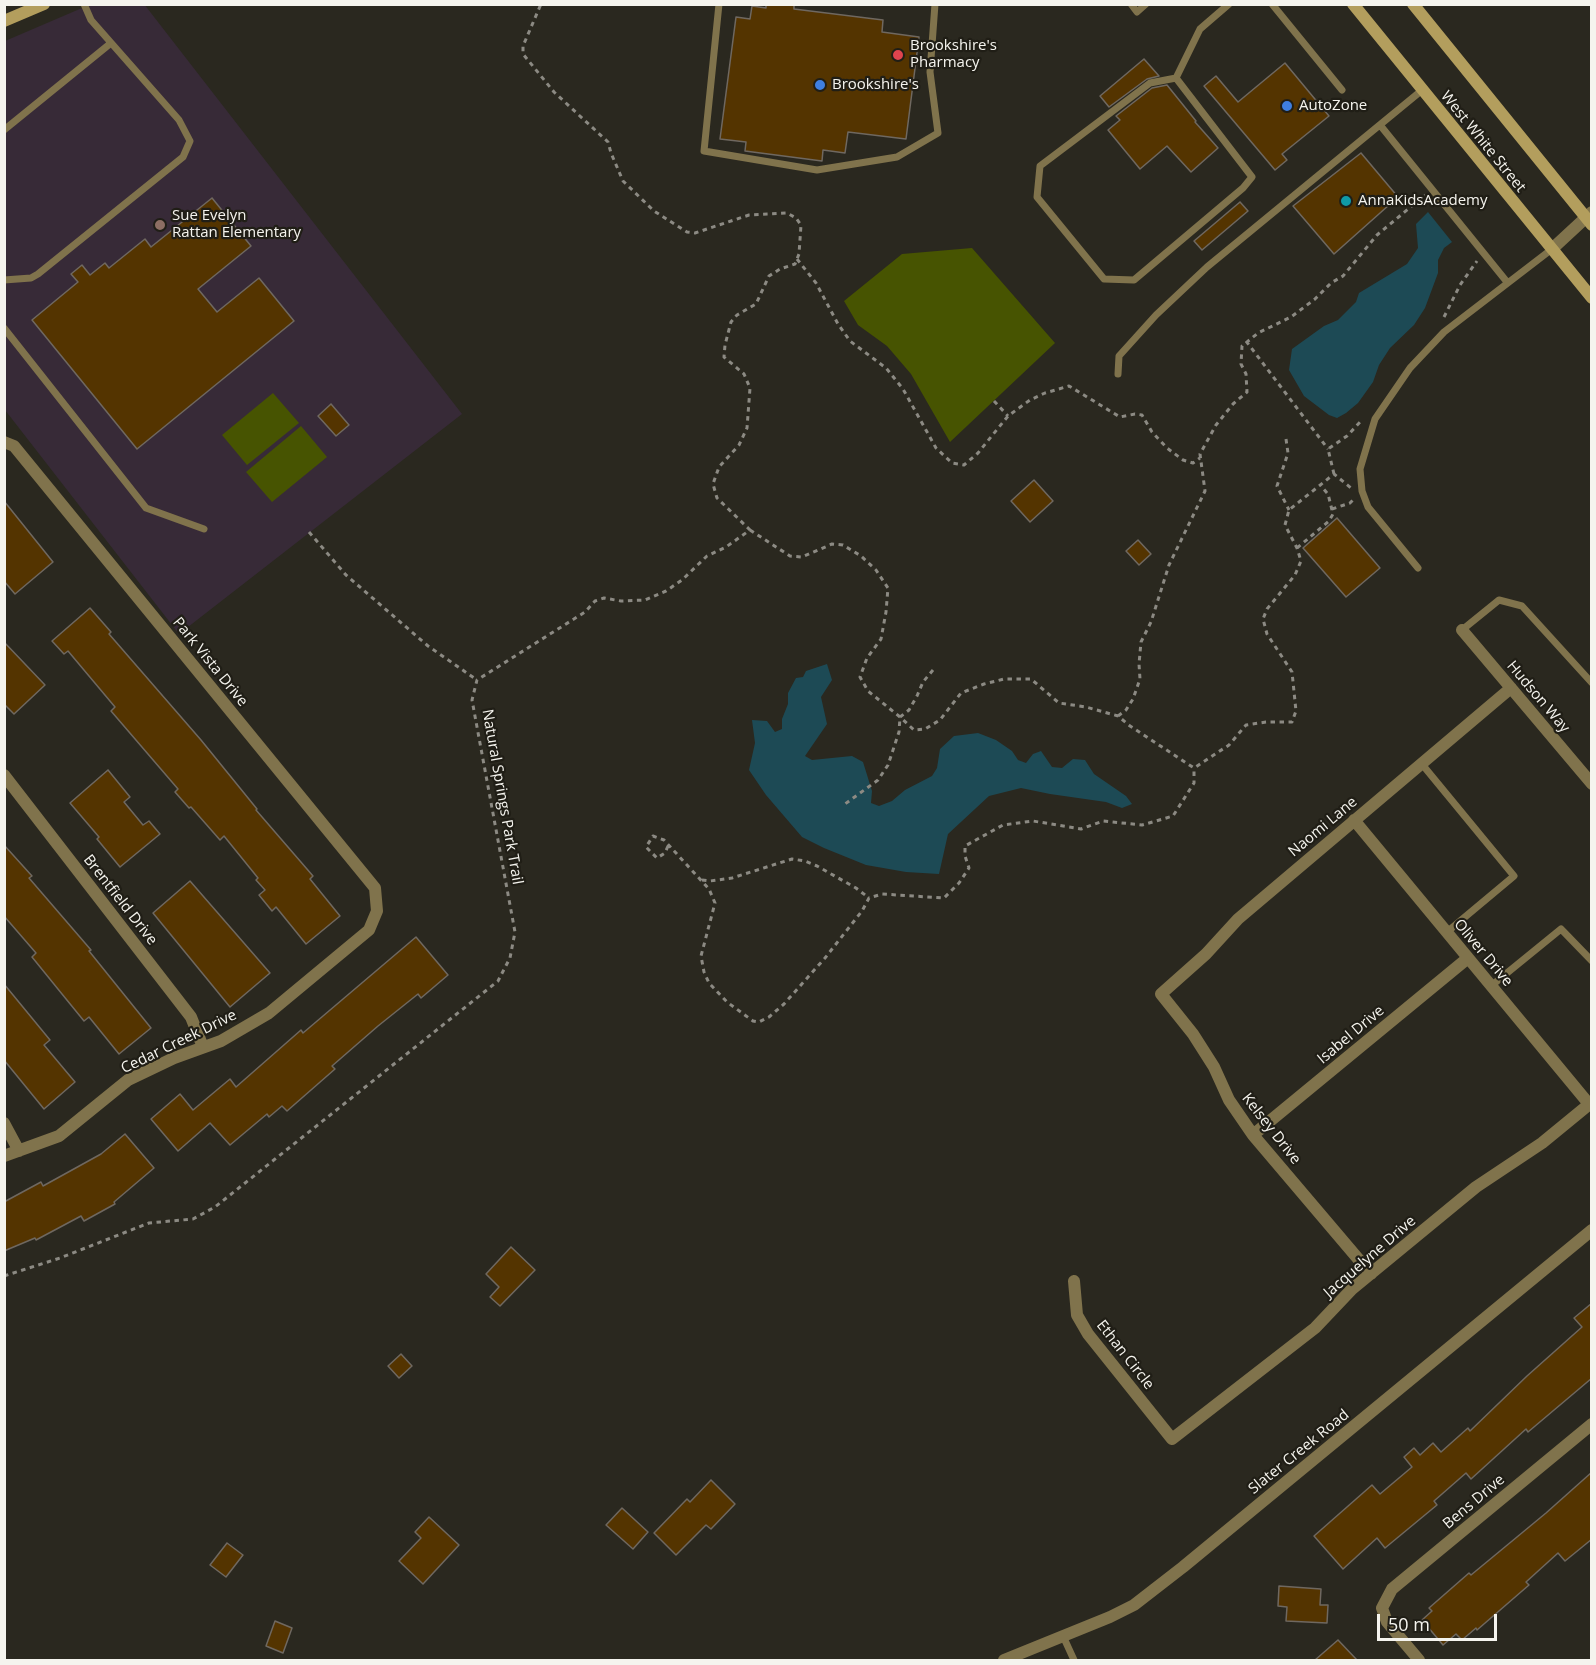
<!DOCTYPE html>
<html>
<head>
<meta charset="utf-8">
<style>
	body { margin:0 }
	#map { position:relative; width:1596px; height:1665px; overflow:hidden; background:#2a281f; font-family:"Open Sans",sans-serif }
	canvas { display:block }
	.frame { position:absolute; inset:0; border:6px solid #f5f4ee; pointer-events:none }
	.scale { position:absolute; left:1377px; top:1614px; width:120px; height:27px; box-sizing:border-box; border:3px solid #f5f4ee; border-top:0; padding-left:8px; font-size:18px; line-height:21px; white-space:nowrap; color:#f5f4ee; -webkit-text-stroke:4px #201e16; paint-order:stroke }
</style>
</head>
<body>
<div id="map">
<canvas width="1596" height="1665"></canvas>
<div class="frame"></div>
<div class="scale">50 m</div>
</div>
<script>
const ctx = document.querySelector('canvas').getContext('2d');
ctx.lineJoin = 'round';
function fill(path, color) { ctx.fillStyle = color; ctx.fill(path, 'evenodd'); }
const shape = rows => new Path2D(rows.map(r => 'M' + r).join(''));
function strokePath(path, color, width, dash) { ctx.strokeStyle = color; ctx.lineWidth = width; ctx.lineCap = dash ? 'butt' : 'round'; ctx.setLineDash(dash || []); ctx.stroke(path); }
function label(font, color, halo, rows, align = 'center') {
  ctx.font = font + ' "Open Sans",sans-serif'; ctx.lineWidth = 4.5; ctx.setLineDash([]); ctx.textBaseline = 'middle'; ctx.strokeStyle = halo; ctx.fillStyle = color; for (const [text, x, y, turn = 0] of rows) {
    ctx.save(); ctx.translate(x, y); ctx.rotate((+turn || 0) * Math.PI / 180); ctx.textAlign = isNaN(turn) ? turn : align; if (halo) ctx.strokeText(text, 0, 0); ctx.fillText(text, 0, 0); ctx.restore();
  }
}
fill(shape([
	[144,4,462,414,179,634,5,410,5,41,89,5]
]), '#372a37');
fill(shape([
	[972,248,1055,343,950,442,911,374,887,346,858,325,844,301,902,254],
	[273,393,299,423,247,465,222,435],
	[301,426,327,457,272,502,246,472]
]), '#475401');
fill(shape([
	[1428,212,1452,242,1444,248,1438,260,1438,273,1425,308,1414,325,1390,348,1379,365,1373,382,1358,403,1346,413,1337,418,1329,415,1304,396,1289,370,1292,349,1324,326,1338,320,1356,302,1359,293,1407,264,1418,248,1416,224],
	[827,664,832,680,821,697,827,724,805,756,812,760,852,756,863,762,872,791,871,803,879,806,892,801,905,790,932,776,937,768,940,749,954,736,978,733,996,740,1012,751,1018,760,1026,763,1033,754,1041,751,1052,767,1062,768,1073,759,1085,760,1094,774,1126,796,1132,804,1122,808,1106,802,1050,794,1021,788,989,796,948,834,939,874,906,872,866,865,824,848,802,837,766,795,749,770,755,743,752,720,767,721,775,732,782,729,782,719,788,704,788,693,796,678,803,677,806,671]
]), '#1d4a55');
const building = shape([
	[766,4,794,4,794,9,883,20,882,32,919,37,906,139,848,132,845,153,823,150,822,161,745,151,746,142,720,139,736,17,750,19,752,6,766,8,766,4],
	[1144,59,1159,76,1147,79,1109,107,1100,96,1144,59],
	[1285,63,1329,116,1282,154,1287,160,1275,170,1204,86,1216,76,1238,102,1285,63],
	[1167,85,1196,121,1195,122,1218,148,1191,172,1167,146,1140,169,1108,130,1120,120,1116,116,1152,88,1167,85],
	[1361,153,1398,197,1334,254,1293,206,1361,153],
	[212,198,251,246,198,289,217,312,259,278,294,321,137,449,32,320,78,282,71,274,82,265,90,275,105,263,109,268,145,239,151,247,212,198],
	[1240,202,1248,211,1202,250,1194,241,1240,202],
	[331,404,349,425,336,436,318,416,331,404],
	[1034,480,1053,501,1030,522,1011,501,1034,480],
	[4,501,53,562,15,594,4,581,4,501],
	[1337,518,1380,568,1346,597,1303,548,1337,518],
	[1138,540,1151,554,1139,565,1126,551,1138,540],
	[90,608,111,632,109,634,201,740,257,809,256,810,313,876,310,879,340,916,306,944,276,907,272,911,259,895,265,890,256,880,258,878,224,836,220,840,191,807,189,808,175,792,178,789,111,711,115,707,68,651,64,654,52,641,90,608],
	[4,642,45,685,14,714,4,704,4,642],
	[108,770,130,797,124,802,143,825,149,821,160,834,120,867,97,839,99,837,70,803,108,770],
	[4,845,32,876,29,878,91,950,89,951,151,1028,119,1054,89,1017,84,1021,62,994,32,957,36,953,4,916,4,845],
	[190,881,270,973,230,1007,153,913,190,881],
	[416,937,448,975,421,998,418,994,378,1026,332,1066,335,1069,287,1111,282,1106,269,1117,267,1114,230,1145,210,1123,178,1151,151,1119,180,1094,193,1110,230,1079,236,1087,301,1030,303,1033,416,937],
	[4,984,50,1040,44,1045,75,1082,44,1109,4,1060,4,984],
	[125,1134,154,1168,114,1202,115,1204,84,1221,81,1216,36,1240,35,1238,4,1251,4,1202,41,1182,43,1186,101,1154,125,1134],
	[511,1247,535,1270,500,1306,490,1297,499,1287,486,1274,511,1247],
	[1592,1303,1592,1378,1528,1432,1526,1429,1471,1479,1466,1473,1434,1501,1437,1505,1385,1548,1377,1538,1343,1569,1314,1536,1372,1485,1380,1494,1412,1467,1404,1457,1414,1448,1420,1455,1433,1443,1441,1452,1468,1428,1470,1431,1527,1376,1582,1327,1574,1318,1592,1303],
	[401,1354,412,1366,399,1378,388,1366,401,1354],
	[1592,1472,1592,1539,1565,1561,1558,1553,1526,1582,1529,1585,1477,1630,1476,1628,1462,1640,1456,1634,1443,1645,1422,1620,1432,1611,1429,1608,1469,1573,1471,1575,1546,1513,1592,1472],
	[711,1480,735,1504,711,1529,706,1525,676,1555,654,1533,687,1499,690,1502,711,1480],
	[622,1508,648,1532,633,1549,606,1525,622,1508],
	[429,1517,459,1545,423,1584,399,1561,421,1538,415,1532,429,1517],
	[227,1543,243,1555,226,1577,210,1565,227,1543],
	[1279,1586,1321,1589,1320,1605,1328,1605,1327,1623,1286,1621,1287,1607,1278,1606,1279,1586],
	[275,1621,292,1628,283,1653,266,1646,275,1621],
	[1338,1640,1357,1660,1315,1660,1338,1640]
]);
fill(building, '#543400');
strokePath(building, '#6f6860', 1.5);
strokePath(shape([
	[797,259,816,283,838,324,850,341,886,368,903,389,936,448,952,463,964,465,978,453,1008,416,1030,400,1045,393,1069,386,1120,417,1135,414,1142,415,1152,432,1167,448,1183,460,1193,463,1200,458],
	[1444,317,1460,285,1477,261],
	[1246,341,1328,449],
	[994,401,1008,416],
	[1286,439,1288,453,1277,486,1289,510],
	[1334,474,1328,449,1347,436,1362,420],
	[1332,509,1350,503,1355,498],
	[750,530,790,556,802,557,832,544,843,545,861,556,876,570,888,588,886,612,881,639,867,658,860,677,868,691,900,717,899,732,888,765,878,780,845,804],
	[309,532,346,575,428,646,477,680],
	[1297,548,1329,521,1333,514,1328,494,1321,486],
	[933,670,923,682,917,696,909,710,900,717,914,730,925,729,940,720,961,693,984,684,1004,679,1031,679,1059,703,1086,707,1118,716,1130,726,1194,768,1229,745,1246,725,1266,722,1292,722,1296,711,1292,672,1267,634,1263,619,1267,609,1295,575,1301,561,1297,548,1285,525,1289,510,1334,474,1351,488],
	[1118,716,1126,710,1133,699,1140,679,1139,664,1141,642,1151,622,1169,565,1205,491,1200,454,1216,425,1233,404,1247,392,1246,374,1241,364,1242,346,1258,333,1291,317,1315,299,1331,283,1343,276,1377,235,1425,195],
	[668,846,665,853,657,858,646,847,653,836,664,840,709,889,715,903,701,956,704,972,709,983,727,1002,753,1021,759,1022,769,1017,784,1004,825,958,862,911,869,898,882,894,944,898,959,883,969,868,965,856,965,846,1003,825,1033,821,1081,829,1103,821,1142,825,1173,816,1194,783,1194,768],
	[702,880,710,881,732,878,792,859,805,861,817,866,856,888,869,898],
	[4,1276,60,1258,149,1223,193,1219,215,1207,498,981,510,958,515,932,472,700,477,680,585,612,595,601,604,598,621,601,645,600,666,591,682,580,707,556,726,547,750,530,717,498,713,484,719,467,739,445,747,428,750,388,744,374,724,357,725,345,731,322,737,315,756,304,769,276,780,269,795,264,799,254,801,225,796,218,787,213,769,214,749,215,695,233,687,232,654,211,623,181,611,153,608,142,554,92,523,54,523,46,541,4]
]), '#8c8a83', 3, [4.5, 4.5]);
strokePath(shape([
	[719,4,704,151,817,170,897,157,938,133,930,72,935,4],
	[1131,4,1137,12,1146,4],
	[1272,4,1342,90],
	[1176,78,1252,177,1243,188,1134,280,1104,279,1037,197,1040,166,1150,83,1176,78],
	[1176,78,1200,29,1229,4],
	[1380,125,1507,282],
	[4,130,111,43],
	[4,280,31,278,38,274,183,157,190,141,179,120,91,20,84,4],
	[4,328,146,508,204,529],
	[1118,374,1119,356,1156,315,1207,267,1421,91],
	[1418,568,1368,507,1362,491,1360,469,1375,419,1410,368,1444,332,1552,249],
	[1462,630,1499,600,1522,606,1592,683],
	[1421,763,1514,876,1447,932],
	[1491,986,1561,929,1592,961],
	[1063,1636,1074,1660]
]), '#80734c', 7);
strokePath(shape([
	[1552,249,1592,212],
	[4,442,14,446,375,888,377,911,369,930,269,1013,221,1041,174,1058,128,1080,59,1136,4,1156],
	[1462,630,1592,784],
	[4,775,191,1017,203,1047],
	[1354,820,1589,1104],
	[4,1123,19,1151],
	[1253,1135,1468,958],
	[1371,1274,1253,1135,1229,1100,1214,1067,1193,1034,1161,994,1206,954,1238,919,1511,688],
	[1074,1281,1077,1315,1088,1334,1172,1439,1315,1328,1352,1289,1476,1187,1542,1143,1592,1102],
	[1004,1660,1110,1617,1134,1605,1183,1567,1592,1230],
	[1419,1660,1387,1622,1382,1608,1392,1589,1592,1424]
]), '#80734c', 12);
strokePath(shape([
	[1353,4,1592,298],
	[1413,4,1592,225],
	[4,21,44,4]
]), '#b39e5d', 12);
for (const [x, y, r, color] of [
	[898,55,6,"#e0444e"],
	[820,85,6,"#3f7fe0"],
	[1287,106,6,"#3f7fe0"],
	[1346,201,6,"#0f9aa8"],
	[160,225,6,"#8d6e63"]
]) { const dot = new Path2D(); dot.arc(x, y, r, 0, 2 * Math.PI); ctx.fillStyle = color; ctx.fill(dot); strokePath(dot, '#201e16', 2); }
label('15px', '#f5f4ee', '#201e16', [
	["Brookshire's",910,46],
	["Pharmacy",910,63],
	["Brookshire's",832,85],
	["AutoZone",1299,106],
	["AnnaKidsAcademy",1358,201],
	["Sue Evelyn",172,216],
	["Rattan Elementary",172,233]
], 'left');
label('15px', '#f5f4ee', '#201e16', [
	["West White Street",1483,142,51],
	["Park Vista Drive",210,662,51],
	["Hudson Way",1538,697,50],
	["Natural Springs Park Trail",502,797,80],
	["Naomi Lane",1323,827,-40],
	["Brentfield Drive",120,900,52],
	["Oliver Drive",1483,953,50],
	["Isabel Drive",1351,1035,-40],
	["Cedar Creek Drive",179,1042,-26],
	["Kelsey Drive",1271,1129,52],
	["Jacquelyne Drive",1370,1257,-41],
	["Ethan Circle",1125,1355,52],
	["Slater Creek Road",1299,1452,-39],
	["Bens Drive",1474,1502,-40]
]);
</script>
</body>
</html>
